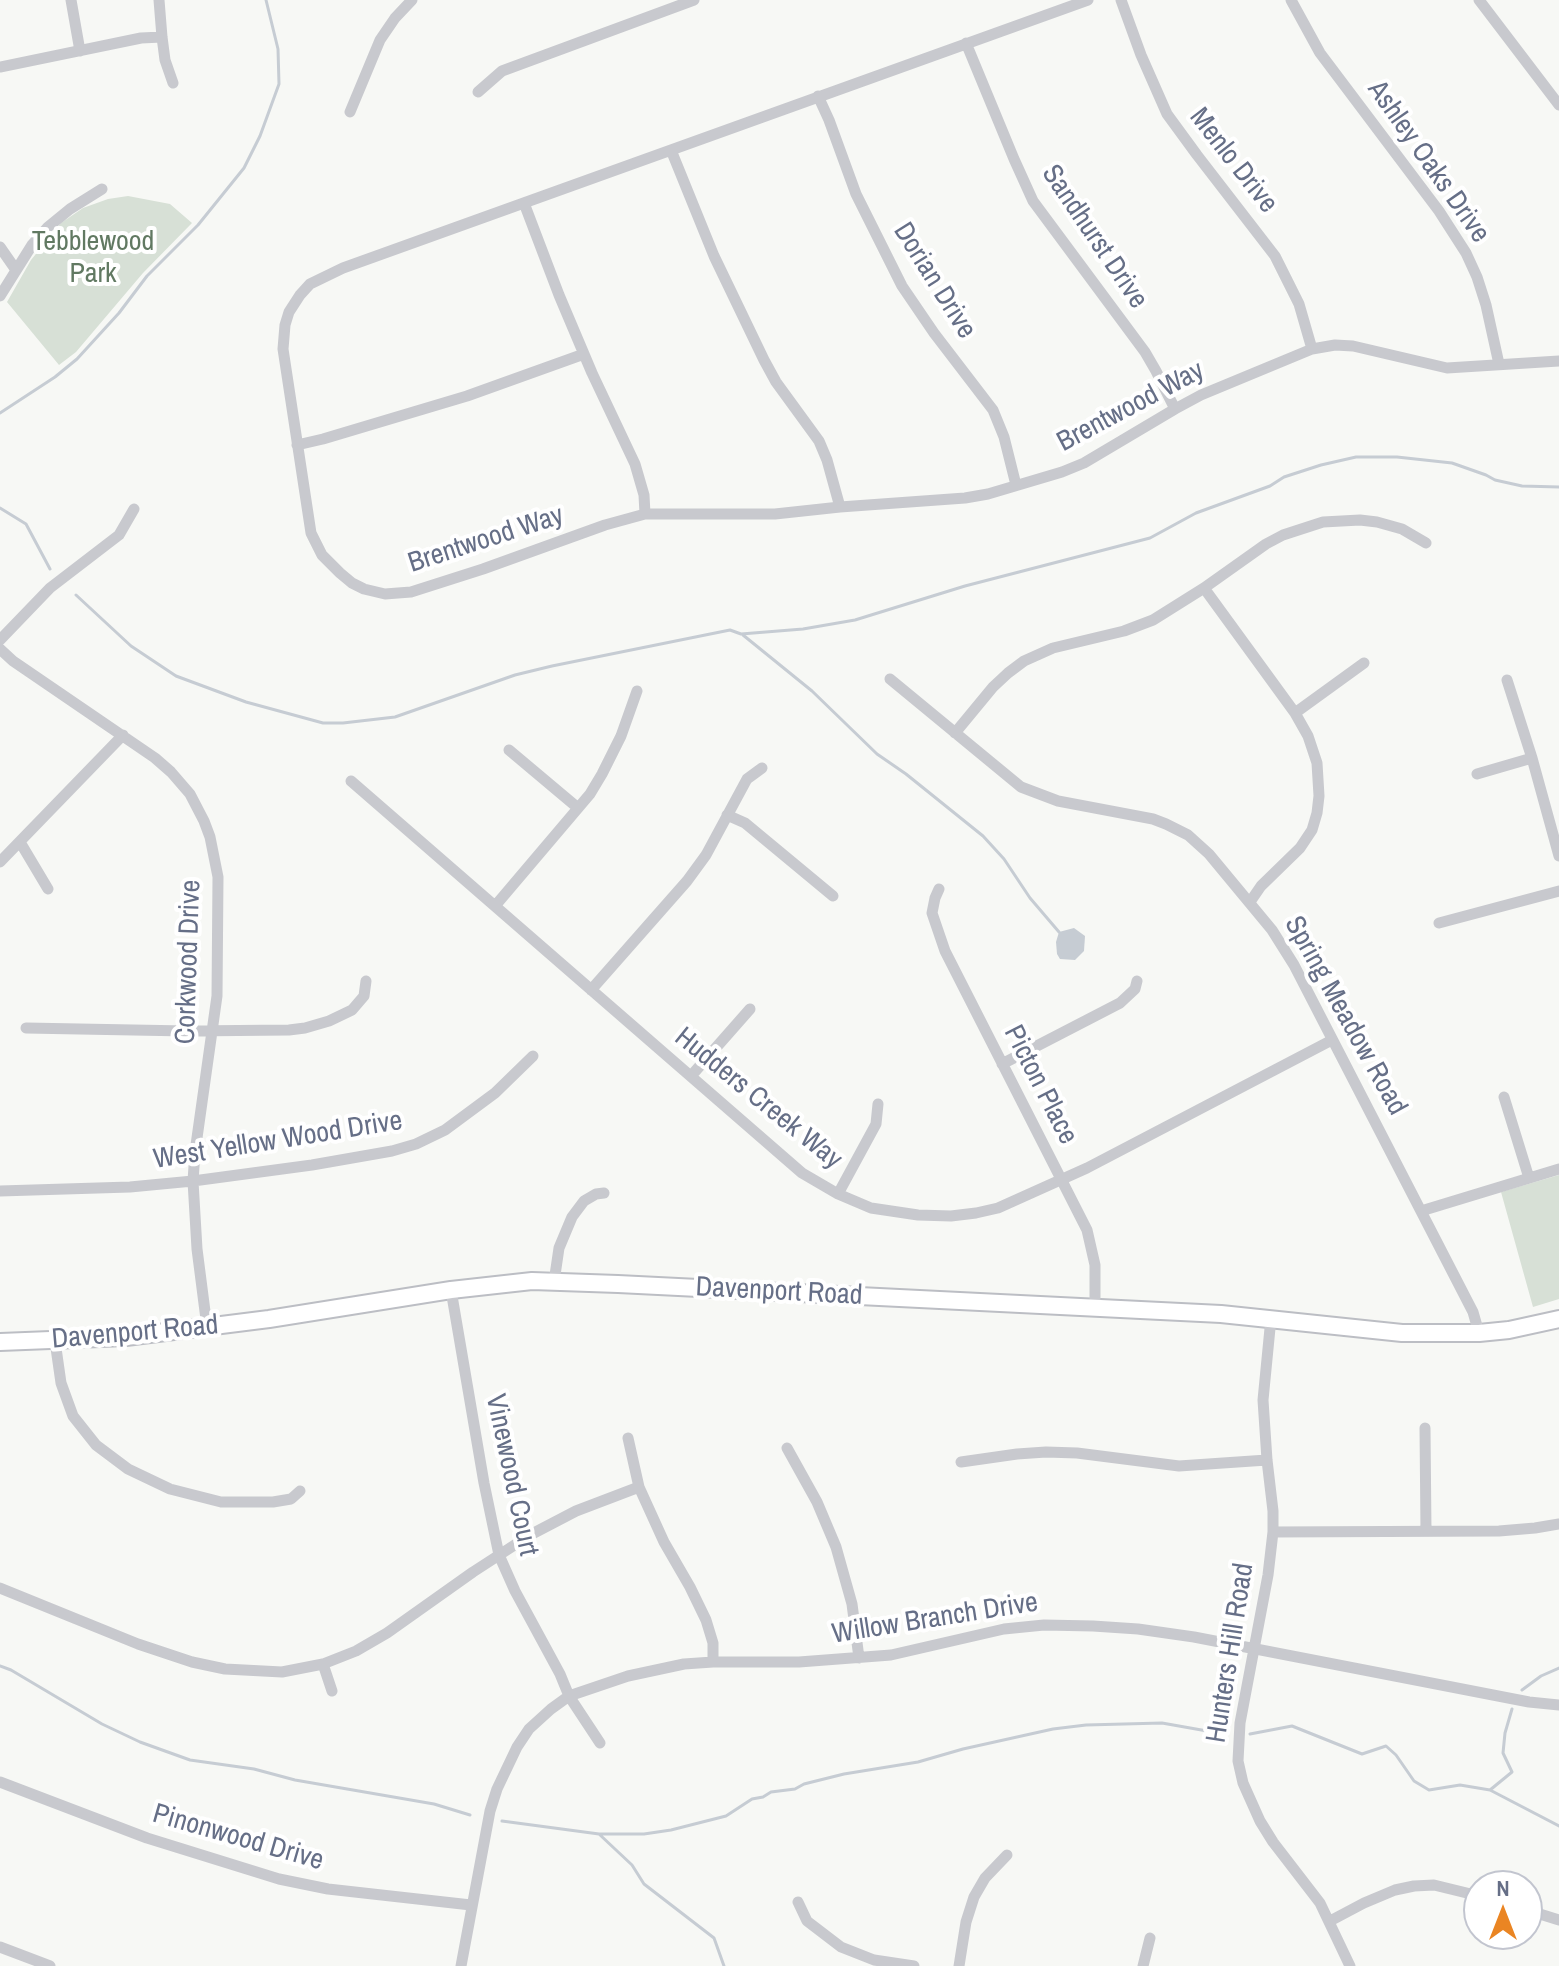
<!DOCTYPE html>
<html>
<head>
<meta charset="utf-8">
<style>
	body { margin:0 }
	#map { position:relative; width:1559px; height:1966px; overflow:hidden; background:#f7f8f5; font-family:"Archivo Narrow",sans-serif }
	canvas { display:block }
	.north { position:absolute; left:1463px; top:1870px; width:80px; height:80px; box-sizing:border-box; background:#fff; border:2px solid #c2c5cf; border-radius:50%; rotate:0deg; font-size:22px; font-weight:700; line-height:32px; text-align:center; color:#666f87 }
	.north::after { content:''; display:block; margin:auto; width:28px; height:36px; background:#ea8523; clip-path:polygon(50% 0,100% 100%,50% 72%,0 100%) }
</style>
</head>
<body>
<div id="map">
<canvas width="1559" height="1966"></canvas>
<div class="north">N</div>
</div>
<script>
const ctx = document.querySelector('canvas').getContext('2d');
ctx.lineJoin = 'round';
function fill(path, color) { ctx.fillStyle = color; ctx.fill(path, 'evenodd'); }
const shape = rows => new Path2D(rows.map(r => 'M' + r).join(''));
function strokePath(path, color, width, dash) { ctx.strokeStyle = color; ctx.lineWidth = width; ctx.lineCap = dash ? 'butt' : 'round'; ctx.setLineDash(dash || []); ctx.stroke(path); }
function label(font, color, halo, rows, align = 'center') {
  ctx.font = font + ' "Archivo Narrow",sans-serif'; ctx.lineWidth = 8; ctx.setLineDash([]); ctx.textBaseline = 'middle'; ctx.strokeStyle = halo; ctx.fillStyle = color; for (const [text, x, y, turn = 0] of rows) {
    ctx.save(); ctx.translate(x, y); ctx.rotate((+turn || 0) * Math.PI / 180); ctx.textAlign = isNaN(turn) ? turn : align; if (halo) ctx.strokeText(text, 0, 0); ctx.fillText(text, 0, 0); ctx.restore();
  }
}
fill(shape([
	[128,196,170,204,192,223,143,273,76,352,59,365,7,302,31,260,61,223,83,208,108,199],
	[1559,1175,1559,1299,1533,1307,1501,1192]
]), '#d7e0d6');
fill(shape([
	[1074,928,1085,936,1084,951,1075,960,1060,959,1057,954,1056,942,1059,932]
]), '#c6ccd3');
strokePath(shape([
	[0,413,55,377,77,359,119,313,147,276,198,225,244,168,260,136,279,84,278,49,266,0],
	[0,508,26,524,50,569],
	[76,595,131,646,176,676,246,702,323,723,343,723,395,717,515,675,552,666,730,630,741,634,803,629,855,620,965,586,1150,538,1196,513,1270,486,1284,477,1321,465,1356,457,1397,457,1452,463,1486,475,1495,480,1522,486,1559,487],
	[743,635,812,691,877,754,906,774,983,836,1004,859,1030,898,1059,932],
	[0,1666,11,1670,102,1724,140,1742,190,1760,254,1769,295,1780,434,1804,470,1815],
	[1522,1690,1541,1676,1559,1668],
	[1250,1734,1292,1726,1362,1754,1386,1746,1396,1755,1414,1781,1429,1790,1460,1785,1490,1790,1559,1826],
	[1490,1790,1512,1772,1503,1753,1505,1733,1512,1709],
	[502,1821,599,1834,644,1834,671,1830,726,1816,752,1799,763,1797,771,1792,795,1789,804,1784,844,1774,918,1762,963,1749,1053,1729,1086,1725,1162,1723,1224,1734],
	[599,1834,632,1865,644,1884,714,1938,724,1966]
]), '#c6ccd3', 3);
const secondary = shape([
	[0,1342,126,1337,269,1319,451,1290,532,1281,618,1284,1221,1314,1402,1333,1479,1333,1509,1330,1559,1319]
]);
strokePath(secondary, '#bcbec4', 20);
strokePath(shape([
	[71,0,80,51],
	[159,0,162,37,165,60,173,83],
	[1088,0,343,268,310,284,300,295,289,312,285,325,283,349,311,533,322,555,340,573,352,583,364,589,385,594,411,592,483,569,605,525,645,514,775,514,840,507,965,498,988,494,1062,472,1084,463,1175,409,1201,395,1312,349,1335,345,1353,346,1447,368,1559,361],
	[1121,0,1141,55,1167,114,1197,155,1275,256,1299,304,1312,349],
	[1291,0,1320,53,1439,211,1466,253,1477,277,1486,305,1499,364],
	[1479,0,1559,105],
	[966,43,1014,159,1033,201,1145,352,1156,371,1175,409],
	[0,67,141,38,162,37],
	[478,92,502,71,694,0],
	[818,96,829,120,856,194,902,286,934,333,993,410,1004,437,1016,485],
	[350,112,380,40,395,18,412,0],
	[671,150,714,256,764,360,776,382,819,441,827,460,840,507],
	[524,203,559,295,592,373,635,464,644,495,645,514],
	[0,247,16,270],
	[0,296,32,245,48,227,70,209,102,189],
	[297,445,323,439,467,396,584,354],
	[1204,588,1295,713,1308,736,1317,763,1319,796,1317,813,1312,830,1300,848,1261,886,1250,902],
	[0,640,50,588,119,535,134,509],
	[0,649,13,661,155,758,171,772,190,794,204,821,210,837,218,877,217,996,195,1152,193,1181,197,1249,207,1327],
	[890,679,1021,787,1058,801,1153,819,1166,824,1188,835,1209,854,1272,930,1294,965,1473,1312,1479,1333],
	[1507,680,1532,758,1559,856],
	[1295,713,1364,663],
	[955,733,993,687,1008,673,1024,661,1053,648,1124,631,1153,620,1204,588,1266,544,1283,535,1323,522,1360,520,1377,522,1402,529,1426,543],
	[509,750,578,808],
	[1477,774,1532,758],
	[351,781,802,1173,838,1194,871,1208,918,1215,951,1216,976,1213,998,1208,1087,1168,1332,1040],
	[727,815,745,823,833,896],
	[20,842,48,889],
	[0,862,123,735],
	[939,889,935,898,932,913,945,951,1087,1230,1095,1265,1095,1308],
	[495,906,590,794,602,774,621,736,637,691],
	[1439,923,1559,891],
	[591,990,687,881,706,855,747,779,762,768],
	[26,1028,187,1031,289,1030,305,1028,329,1021,352,1010,364,996,366,981],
	[1002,1064,1120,1003,1135,989,1137,981],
	[691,1076,750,1009],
	[1504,1097,1529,1178],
	[0,1191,130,1187,193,1181,312,1165,392,1151,416,1144,445,1130,495,1093,533,1056],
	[838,1194,876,1124,878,1104],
	[1421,1211,1559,1169],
	[554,1282,559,1248,572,1217,584,1201,596,1194,604,1193],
	[451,1290,484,1483,499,1555,515,1591,560,1674,569,1696,600,1743],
	[1271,1318,1263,1400,1267,1460,1273,1511,1273,1532,1268,1575,1240,1723,1238,1761,1243,1783,1260,1821,1273,1842,1320,1903,1350,1966],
	[55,1341,61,1383,73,1416,96,1445,128,1469,170,1489,221,1502,273,1502,291,1499,300,1491],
	[1425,1428,1426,1531],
	[628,1438,639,1487,664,1542,690,1587,706,1620,713,1643,713,1662],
	[787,1448,817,1502,836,1547,852,1604,859,1658],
	[961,1462,1017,1454,1046,1452,1077,1453,1179,1466,1267,1460],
	[1273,1532,1499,1531,1535,1528,1559,1524],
	[0,1588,138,1644,192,1662,225,1669,282,1672,323,1664,356,1651,387,1633,473,1572,530,1535,576,1511,639,1487],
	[323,1664,332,1691],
	[0,1782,147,1838,279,1879,328,1889,471,1905],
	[798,1902,807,1921,841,1947,874,1960,914,1966],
	[1527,1910,1559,1920],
	[1330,1921,1364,1903,1395,1890,1414,1886,1434,1885,1479,1896],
	[0,1947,50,1966],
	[461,1966,490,1811,497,1789,517,1747,529,1729,551,1709,569,1696,628,1676,684,1664,713,1662,799,1662,891,1655,1004,1629,1044,1625,1093,1626,1138,1629,1194,1637,1529,1702,1559,1705],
	[959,1966,966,1922,974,1897,985,1878,1007,1855],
	[1143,1966,1150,1938]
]), '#c8c9ce', 11);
strokePath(secondary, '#fff', 16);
label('28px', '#666f87', '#fff', [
	["Menlo Drive",1233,161,52],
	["Ashley Oaks Drive",1428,162,55],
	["Sandhurst Drive",1094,237,56],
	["Dorian Drive",934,281,58],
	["Brentwood Way",1131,407,-28],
	["Brentwood Way",486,540,-18],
	["Corkwood Drive",189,962,-88],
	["Spring Meadow Road",1345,1016,61],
	["Picton Place",1040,1085,63],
	["Hudders Creek Way",758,1099,39],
	["West Yellow Wood Drive",278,1141,-9],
	["Davenport Road",779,1292,3],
	["Davenport Road",135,1333,-5],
	["Vinewood Court",511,1475,78],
	["Willow Branch Drive",935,1619,-9],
	["Hunters Hill Road",1231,1653,-81],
	["Pinonwood Drive",238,1838,16]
]);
label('28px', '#617962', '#fff', [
	["Tebblewood",93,242],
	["Park",93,274]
]);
</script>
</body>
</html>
